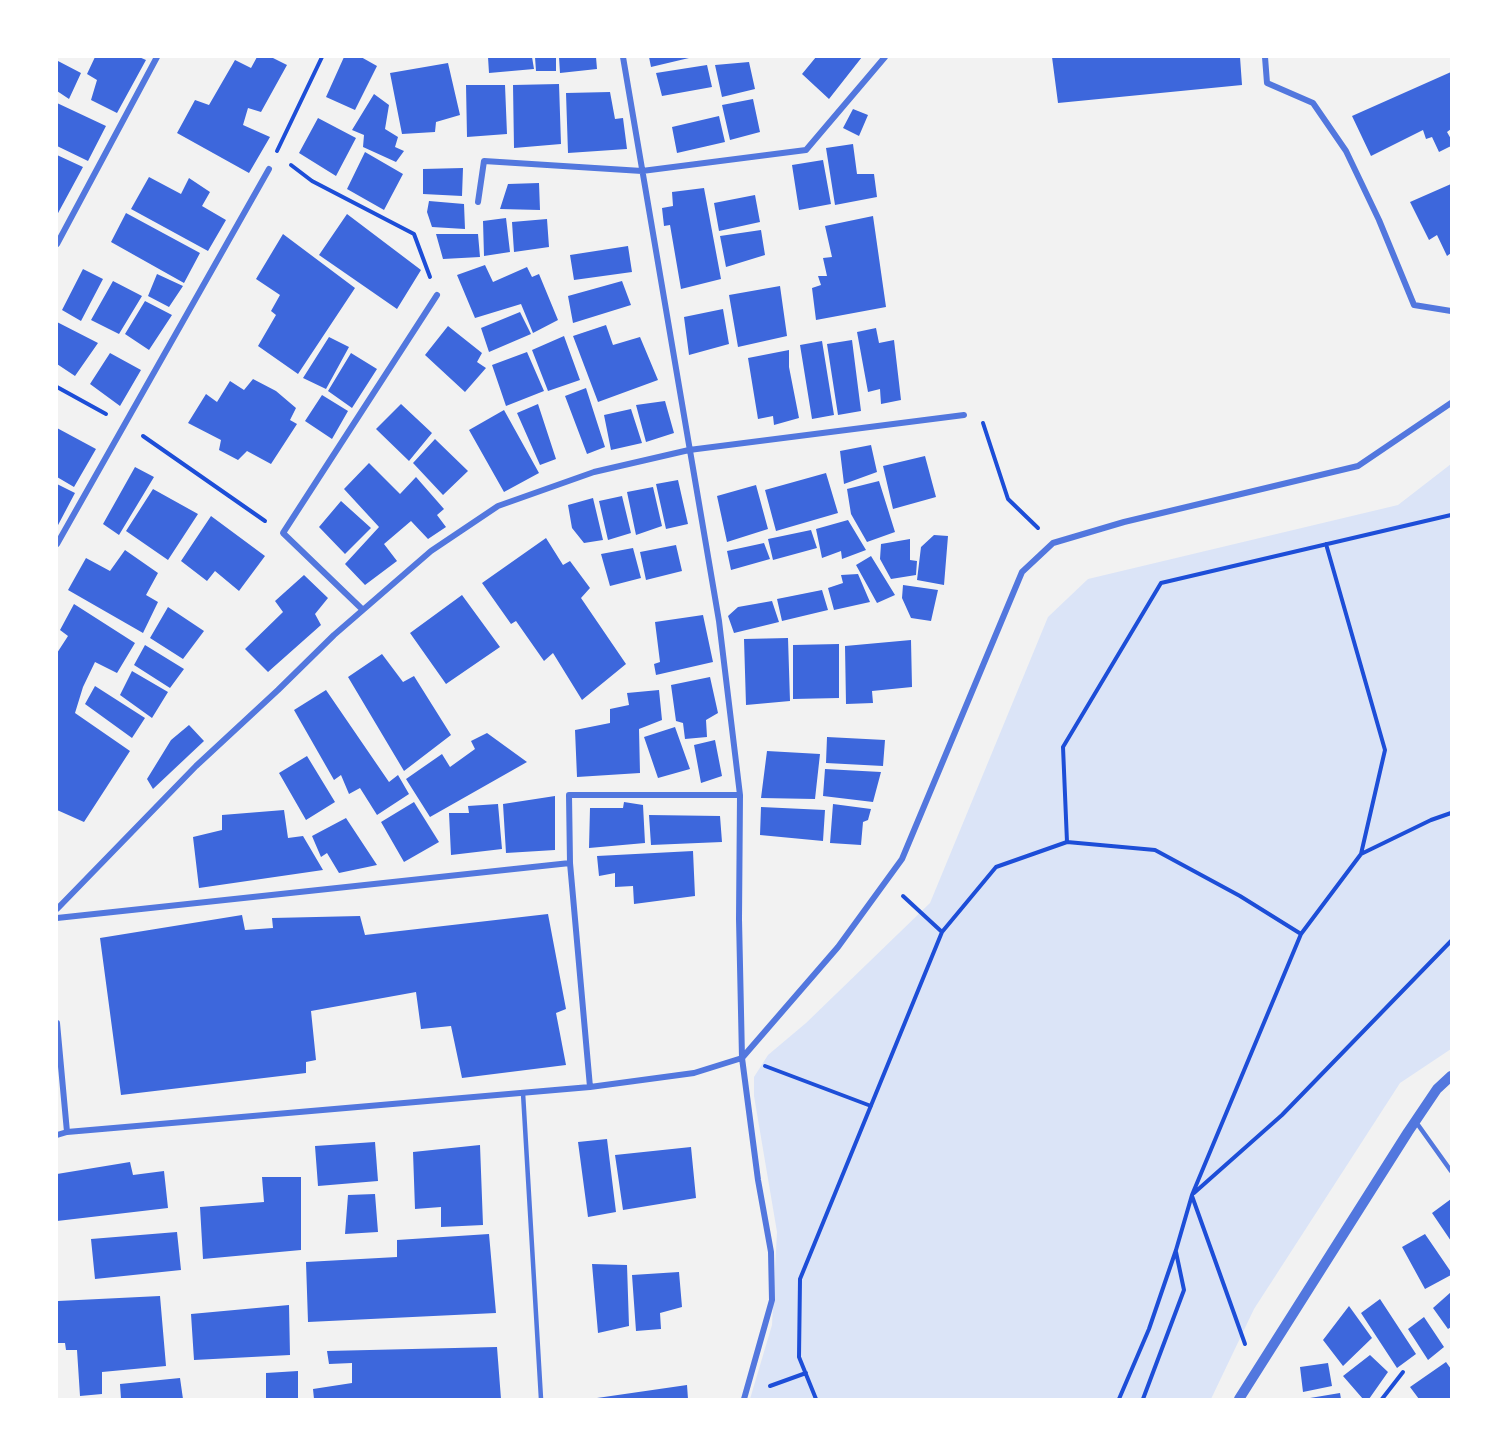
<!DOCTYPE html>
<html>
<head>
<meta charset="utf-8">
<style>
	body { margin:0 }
	#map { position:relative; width:1508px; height:1456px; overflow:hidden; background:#f2f2f2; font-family:"Fira Sans Condensed",sans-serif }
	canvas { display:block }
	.frame { position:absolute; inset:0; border:58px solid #fff; pointer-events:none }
</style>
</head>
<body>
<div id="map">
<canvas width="1508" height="1456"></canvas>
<div class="frame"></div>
</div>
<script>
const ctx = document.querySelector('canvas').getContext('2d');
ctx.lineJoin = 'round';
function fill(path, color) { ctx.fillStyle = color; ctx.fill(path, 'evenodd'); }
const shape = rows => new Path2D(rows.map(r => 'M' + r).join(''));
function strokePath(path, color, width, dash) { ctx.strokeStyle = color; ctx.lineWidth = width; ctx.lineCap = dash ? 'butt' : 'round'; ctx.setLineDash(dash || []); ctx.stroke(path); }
fill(shape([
	[1451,464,1451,1049,1400,1083,1254,1309,1211,1399,750,1399,772,1325,777,1232,754,1096,754,1077,768,1055,806,1023,930,903,1048,617,1088,579,1398,505]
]), '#dbe4f7');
fill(shape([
	[95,57,139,57,146,60,117,113,91,100,97,80,87,74],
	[257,57,271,57,287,65,261,112,248,108,243,125,270,137,249,173,177,133,195,100,209,105,235,60,251,68],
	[344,57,361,57,377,66,355,110,326,97],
	[488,57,532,57,534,69,489,73],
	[535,57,556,57,556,71,536,71],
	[559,57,596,57,597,69,560,73],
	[649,57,689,57,689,58,651,67],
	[816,57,862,57,829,99,802,74],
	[1052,57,1240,57,1242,85,1058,103],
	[58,61,81,73,69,99,57,91],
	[749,62,755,89,722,97,715,65],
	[448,63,460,115,436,122,435,132,402,134,390,73],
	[707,65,712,87,662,96,656,73],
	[1451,72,1451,129,1447,132,1451,139,1451,146,1439,152,1432,137,1426,139,1423,130,1371,156,1352,116],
	[559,84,561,144,514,148,513,85],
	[466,85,505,85,507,134,467,137],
	[610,92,615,119,623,118,627,149,568,153,566,93],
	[374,94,389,105,385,129,398,137,395,147,404,151,396,162,363,147,364,135,352,130],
	[753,99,760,132,730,140,722,105],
	[57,103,106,126,88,161,57,146],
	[853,109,868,115,859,136,843,128],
	[719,116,725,142,677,153,672,127],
	[318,118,356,138,336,176,299,153],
	[853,144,857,174,874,174,877,197,835,205,826,148],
	[365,152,403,174,384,210,347,189],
	[57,155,83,167,57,215],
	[823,160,831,204,799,210,792,165],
	[463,168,462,196,423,194,423,169],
	[149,177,181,194,189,178,210,192,202,206,226,220,208,251,131,209],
	[539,183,540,210,500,209,508,184],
	[1451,184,1451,253,1447,256,1437,235,1429,240,1410,202],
	[704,188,721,279,681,289,670,225,664,226,662,208,673,206,672,192],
	[755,195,760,222,719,231,714,203],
	[429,201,464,204,465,229,432,227,427,212],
	[126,213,200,253,184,283,111,242],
	[347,214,421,270,397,309,319,255],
	[873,216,886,307,816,320,812,288,821,285,818,276,827,276,823,258,832,257,825,226],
	[506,218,510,252,484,256,483,221],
	[547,219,549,247,514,252,512,222],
	[761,230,765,255,726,267,720,236],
	[283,234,355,288,298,374,258,346,276,315,271,311,280,295,256,279],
	[436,234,478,234,480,257,443,259],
	[628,246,632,272,574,280,570,255],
	[485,265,493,282,527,267,532,277,539,274,558,320,533,333,521,304,475,318,457,275],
	[83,269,103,279,81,321,62,310],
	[157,274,183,286,169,307,148,296],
	[113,281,142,296,119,334,91,320],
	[622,281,631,305,573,323,568,296],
	[780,286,787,336,738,347,729,295],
	[145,301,172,315,149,350,125,334],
	[723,309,729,344,689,355,684,317],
	[520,312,531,334,489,352,481,328],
	[57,322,98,343,75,376,57,364],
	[606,325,613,345,640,337,658,380,598,402,573,336],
	[448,326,482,353,477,362,486,368,465,392,425,355],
	[876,328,879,343,894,340,901,400,881,404,880,389,868,392,857,332],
	[564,336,580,380,548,391,532,350],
	[329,337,349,347,326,389,303,378],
	[852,340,861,411,838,415,827,344],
	[822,341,834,415,812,419,800,345],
	[789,350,789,367,799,418,774,425,773,416,758,419,748,358],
	[527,352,544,391,506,406,492,365],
	[110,353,141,370,120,406,90,384],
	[351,353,377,369,352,408,328,391],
	[253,379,276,391,296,408,290,420,297,424,271,464,247,451,238,460,219,450,221,440,188,423,206,394,217,402,230,381,244,390],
	[586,388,605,447,587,454,565,396],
	[322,395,348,411,332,439,305,421],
	[665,401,674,433,646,442,636,405],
	[401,404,432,433,409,461,376,429],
	[538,404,556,459,540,465,517,413],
	[631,409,642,443,611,450,604,415],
	[504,410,539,473,504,492,469,430],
	[57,428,96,449,74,487,57,477],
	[435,439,468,471,443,495,413,463],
	[871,445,877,472,844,484,840,451],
	[925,456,936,497,893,509,883,466],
	[369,463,400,494,416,477,444,509,437,515,446,527,428,539,411,521,384,544,397,561,365,585,345,564,379,527,344,489],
	[135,467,154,477,119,535,103,524],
	[826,473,838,513,776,531,765,490],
	[678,480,688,524,666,529,656,484],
	[879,481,895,532,867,542,851,514,847,489],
	[57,484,75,493,57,527],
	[756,485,768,529,727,542,717,496],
	[653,487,662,526,636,535,627,492],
	[153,489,198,514,168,560,126,531],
	[622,496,631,533,608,540,599,501],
	[593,498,603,540,584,543,572,528,568,505],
	[341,501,371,528,345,554,319,527],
	[211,516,265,556,239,591,215,571,207,581,181,561],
	[848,520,866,550,842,559,841,551,822,558,816,529],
	[811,530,817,548,773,560,768,539],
	[934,535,948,536,944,585,917,580,921,547],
	[546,538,563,565,570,561,590,588,581,598,626,664,582,700,553,653,544,661,516,621,511,624,482,583],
	[910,539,910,560,917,561,916,575,891,579,880,559,881,544],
	[764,543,770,559,731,570,727,551],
	[676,545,682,571,646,580,640,552],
	[633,548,641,578,610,586,601,554],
	[125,550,158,573,146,595,158,602,143,633,68,590,86,558,110,571],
	[871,556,895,595,877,603,856,565],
	[858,574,870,602,834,610,828,588,843,583,841,575],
	[304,575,328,598,315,614,321,625,268,672,245,649,283,612,275,601],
	[903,585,938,590,931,621,911,618,902,598],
	[822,590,828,610,782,621,777,599],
	[462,595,500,647,446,684,410,633],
	[772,601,779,622,734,633,728,616,738,607],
	[74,604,135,643,117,673,95,662,83,687,75,713,130,751,84,822,57,810,57,653,68,636,60,630],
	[168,607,204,631,183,659,150,638],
	[703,615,713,662,656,675,654,664,660,662,655,622],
	[788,638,790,701,746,705,744,639],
	[911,640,912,687,872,691,873,703,846,704,845,646],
	[839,644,839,698,793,699,793,645],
	[145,645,184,669,170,688,134,665],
	[382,654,403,682,414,676,451,735,404,771,348,677],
	[132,671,168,692,152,718,120,695],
	[710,677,718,713,706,720,707,737,685,739,683,723,676,721,671,685],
	[95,686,145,718,132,738,85,704],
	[326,690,389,782,398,775,409,794,377,815,360,788,349,794,341,775,334,780,294,710],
	[659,690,662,720,639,729,640,773,577,777,575,730,610,723,610,709,629,705,627,693],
	[189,725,204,741,153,789,147,779,171,740],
	[675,727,690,769,658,778,644,737],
	[487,733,527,762,430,817,406,779,442,754,450,767,475,749,471,741],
	[827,737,885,740,883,766,826,763],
	[715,740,722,776,701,783,694,745],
	[767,751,820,754,815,799,761,798],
	[307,756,335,802,306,820,279,773],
	[825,769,881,772,873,802,823,796],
	[555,796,555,850,506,853,503,804],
	[414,802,439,842,404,862,381,822],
	[624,802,643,805,645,843,589,848,590,808,623,808],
	[498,804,502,849,451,855,449,813,469,813,468,806],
	[833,804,871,809,868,820,863,822,861,845,830,843],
	[761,807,825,810,823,841,760,835],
	[284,810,288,838,303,836,323,870,199,888,193,837,222,830,222,815],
	[649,815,720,816,722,842,651,845],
	[346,818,377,865,339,873,327,853,321,857,312,836],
	[693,851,695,896,634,904,633,886,615,887,615,873,599,876,597,856],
	[548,914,566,1009,556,1013,566,1065,462,1078,451,1026,421,1029,416,992,311,1011,316,1060,306,1062,306,1073,121,1095,100,938,242,915,245,930,273,928,272,918,360,916,365,935],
	[607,1139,616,1212,588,1217,578,1142],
	[375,1142,378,1181,318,1186,315,1146],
	[480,1145,483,1225,441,1227,441,1207,415,1209,413,1152],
	[691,1147,696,1198,623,1210,615,1155],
	[130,1162,133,1175,164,1171,168,1208,57,1221,57,1174],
	[262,1177,301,1177,301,1250,203,1259,200,1207,264,1202],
	[375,1194,378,1232,345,1234,348,1195],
	[1451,1199,1451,1241,1432,1213],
	[177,1232,181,1270,95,1279,91,1239],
	[489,1234,496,1313,308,1322,306,1262,397,1257,397,1240],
	[1425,1234,1451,1272,1451,1275,1425,1289,1402,1247],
	[592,1264,627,1265,629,1326,598,1333],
	[679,1272,682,1307,660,1313,661,1329,636,1331,632,1275],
	[1451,1292,1451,1327,1448,1329,1433,1308],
	[160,1296,166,1366,102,1372,102,1394,80,1396,77,1350,66,1350,65,1343,57,1343,58,1301],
	[1380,1299,1416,1354,1397,1368,1361,1313],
	[289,1305,290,1355,194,1360,191,1314],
	[1349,1306,1372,1338,1343,1366,1323,1340],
	[1424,1317,1444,1347,1428,1360,1408,1329],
	[497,1347,501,1399,314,1399,313,1389,352,1383,352,1363,329,1364,327,1351],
	[1370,1355,1388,1372,1369,1399,1363,1399,1343,1376],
	[1446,1362,1451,1369,1451,1399,1419,1399,1410,1387],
	[1328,1363,1332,1386,1303,1392,1300,1367],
	[298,1371,298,1399,266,1399,266,1373],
	[180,1378,183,1399,121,1399,120,1384],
	[687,1385,688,1399,597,1399,597,1398],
	[1340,1393,1341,1399,1310,1399,1310,1398]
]), '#3d67dc');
strokePath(shape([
	[277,151,322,57],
	[291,165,312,181,414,234,430,277],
	[57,387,106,414],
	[983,423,1008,499,1038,528],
	[143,436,265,521],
	[1326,544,1385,750,1361,854],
	[1067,842,1063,747,1161,583,1451,515],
	[903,896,942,932],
	[1301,934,1361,854,1431,820,1451,813],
	[765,1066,871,1106],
	[1194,1193,1282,1115,1451,941],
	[1192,1196,1245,1344],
	[770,1386,806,1373],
	[816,1399,799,1357,800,1279,942,932,996,867,1067,842,1155,850,1240,896,1301,934,1192,1195,1176,1250,1149,1329,1119,1399],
	[1143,1399,1184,1290,1176,1252],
	[1382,1399,1403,1372]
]), '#1d4ed8', 4);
strokePath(shape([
	[523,1093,541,1399],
	[1416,1122,1451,1171]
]), '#5277de', 4.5);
strokePath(shape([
	[623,57,719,621,740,795,739,919,742,1058,758,1180,771,1252,772,1300,744,1399],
	[1265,57,1267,83,1313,103,1346,151,1379,220,1414,305,1451,311],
	[478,202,484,161,642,171,806,150,885,57],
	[57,244,157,57],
	[57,544,269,169],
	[363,610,283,533,437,295],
	[570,863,590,1087],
	[57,909,196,766,278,690,334,635,431,551,498,506,594,472,689,450,964,415],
	[57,918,570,863,569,795,740,795],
	[57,1023,67,1132,57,1135],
	[67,1132,590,1087,694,1073,742,1058,838,947,902,859,1022,572,1053,543,1124,522,1358,466,1451,403]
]), '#5277de', 6);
strokePath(shape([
	[1239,1399,1408,1132,1437,1089,1451,1076]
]), '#5277de', 10);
</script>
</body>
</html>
